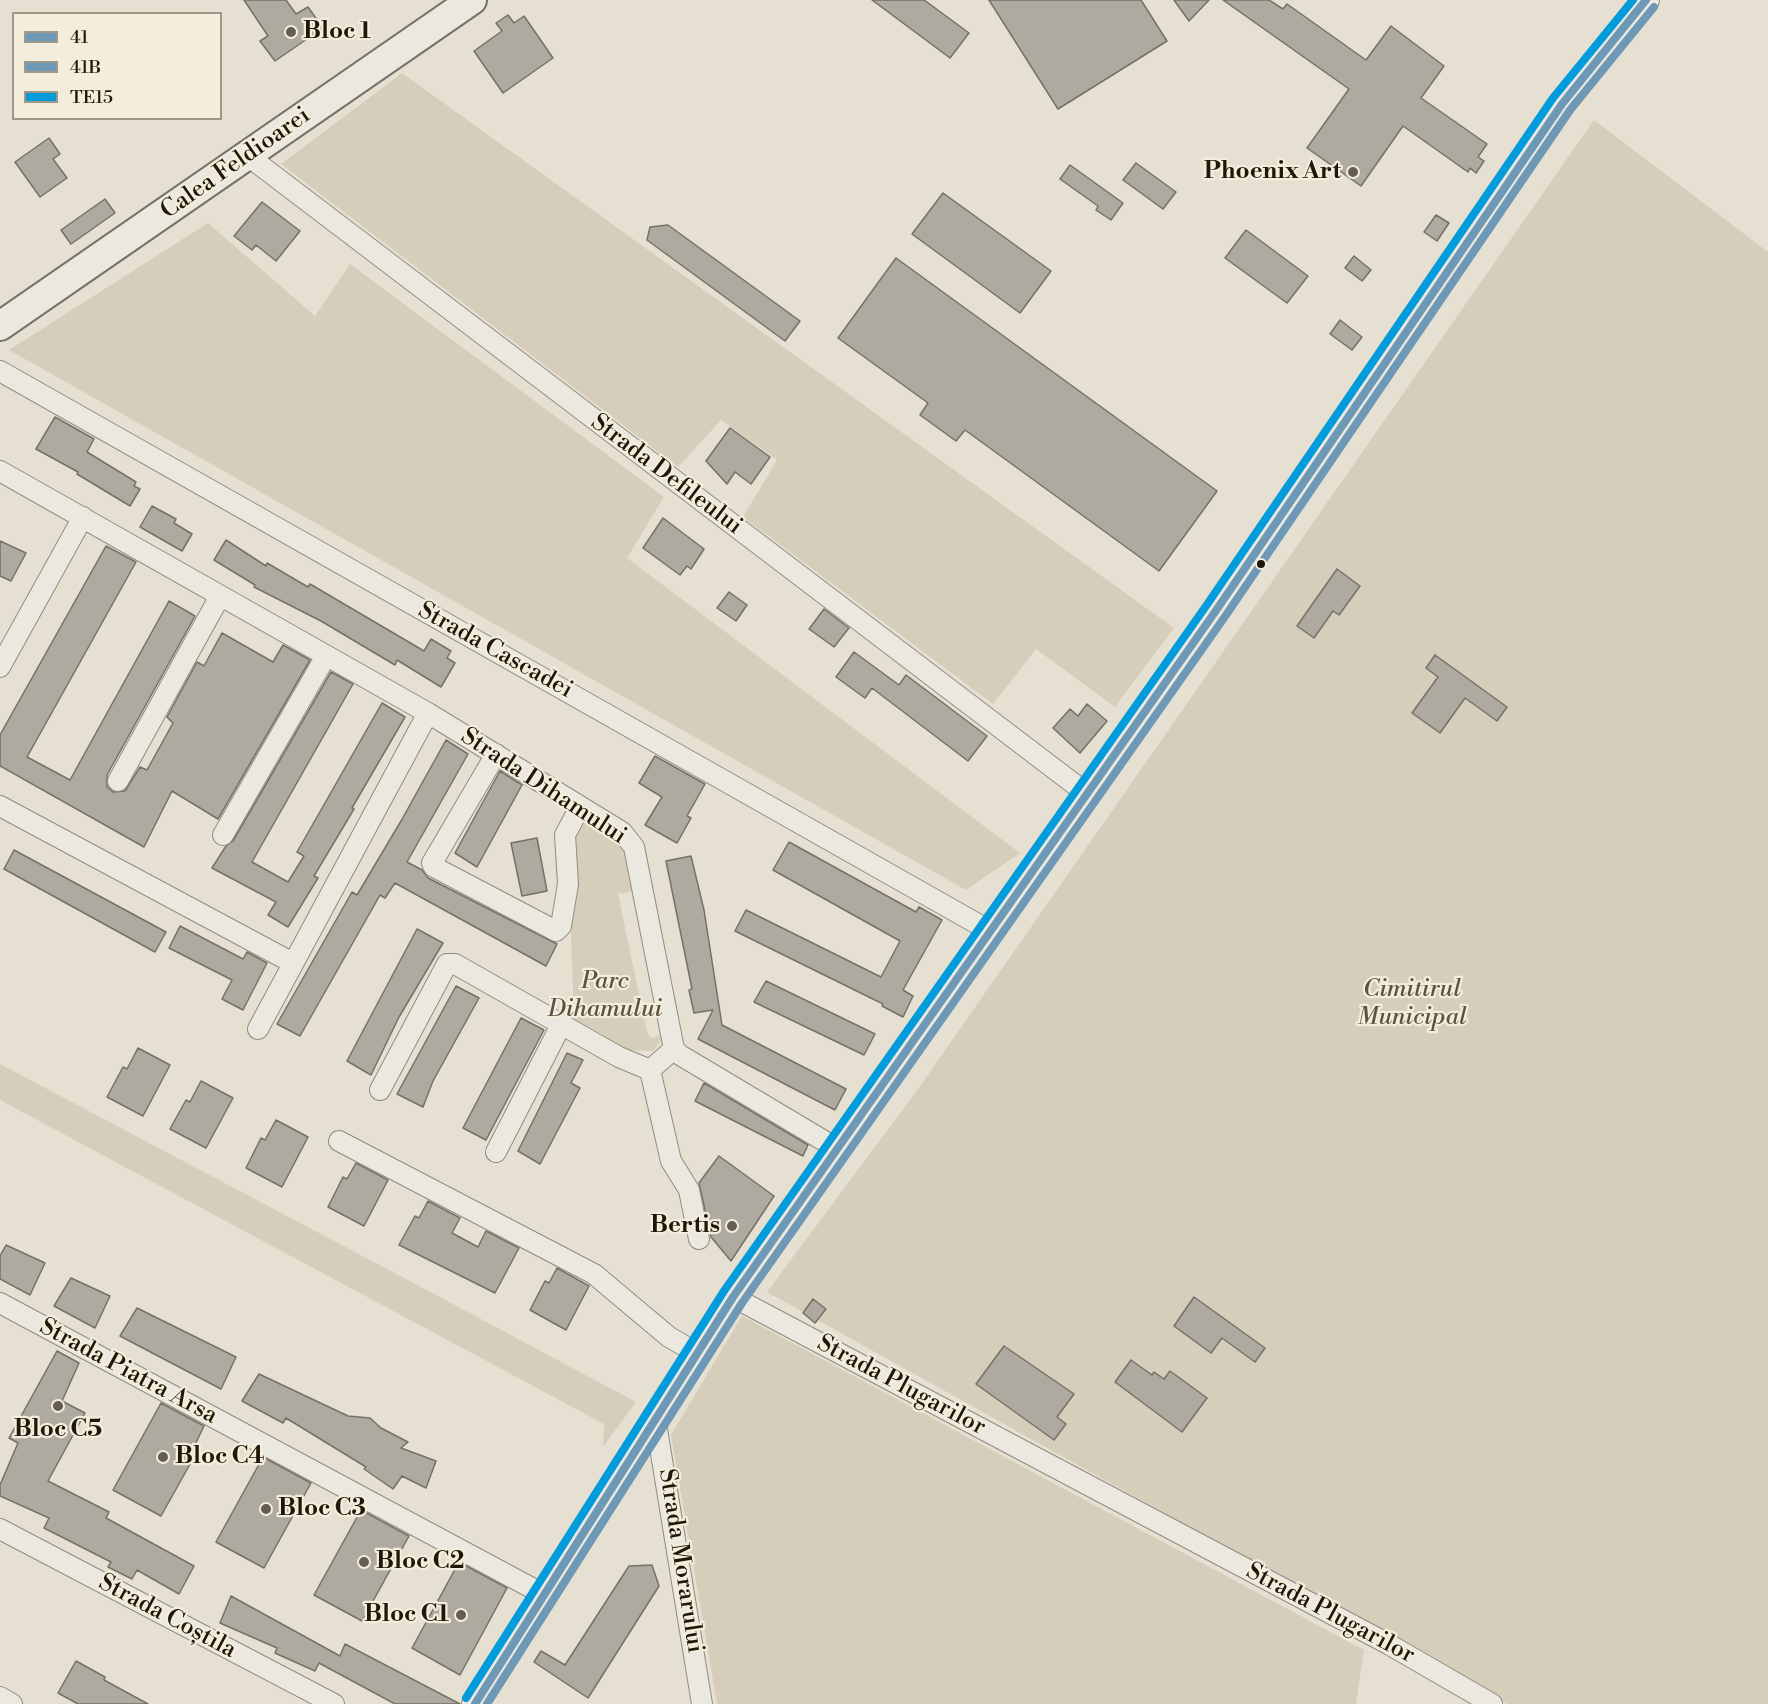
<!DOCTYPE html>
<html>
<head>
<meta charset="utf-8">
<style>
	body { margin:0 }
	#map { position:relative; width:1768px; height:1704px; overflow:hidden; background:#e5e0d1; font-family:"Libre Bodoni",serif }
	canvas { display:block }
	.legend { position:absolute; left:12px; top:12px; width:210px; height:108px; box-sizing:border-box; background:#f3eddc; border:2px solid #9f9788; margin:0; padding:8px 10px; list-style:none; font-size:18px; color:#20170a }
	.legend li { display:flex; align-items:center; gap:12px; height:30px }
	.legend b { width:30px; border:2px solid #9f9788 }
</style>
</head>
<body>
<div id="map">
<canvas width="1768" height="1704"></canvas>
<ul class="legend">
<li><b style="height:8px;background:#6d98b6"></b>41</li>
<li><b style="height:8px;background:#6d98b6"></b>41B</li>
<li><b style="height:8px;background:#029cdd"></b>TE15</li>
</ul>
</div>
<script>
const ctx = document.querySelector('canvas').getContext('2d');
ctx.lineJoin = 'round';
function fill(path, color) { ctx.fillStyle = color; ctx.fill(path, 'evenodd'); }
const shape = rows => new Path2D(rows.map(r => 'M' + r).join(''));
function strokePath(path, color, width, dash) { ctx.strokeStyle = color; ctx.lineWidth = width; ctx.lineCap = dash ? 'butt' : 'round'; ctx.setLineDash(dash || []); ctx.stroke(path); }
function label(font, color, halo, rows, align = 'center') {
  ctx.font = font + ' "Libre Bodoni",serif'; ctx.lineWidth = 4.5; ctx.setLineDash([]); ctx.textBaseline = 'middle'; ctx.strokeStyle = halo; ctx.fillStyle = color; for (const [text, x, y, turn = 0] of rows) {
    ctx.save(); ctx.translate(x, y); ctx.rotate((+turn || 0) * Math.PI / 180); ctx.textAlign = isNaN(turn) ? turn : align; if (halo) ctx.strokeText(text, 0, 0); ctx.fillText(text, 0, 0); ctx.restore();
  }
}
fill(shape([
	[402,73,1174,628,1115,707,1036,649,993,704,743,517,777,460,721,420,678,467,281,164],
	[1594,120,1768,252,1768,1704,1507,1704,767,1292,918,1089],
	[208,223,315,316,350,264,664,497,627,558,1020,853,966,890,9,350],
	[577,818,628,847,636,891,618,894,646,1028,650,1038,665,1035,653,1051,626,1050,608,1045,602,1034,574,1019,568,855],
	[0,1064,421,1287,636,1402,603,1447,604,1424,0,1100],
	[742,1316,1364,1650,1356,1704,717,1704,671,1435]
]), '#d6cebb');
const building = shape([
	[244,0,286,0,296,14,308,7,323,28,275,61,260,41,268,36,244,0],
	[872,0,924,0,969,33,950,58,872,0],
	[989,0,1141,0,1167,41,1058,109,989,0],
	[1174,0,1209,0,1189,21,1174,0],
	[1223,0,1269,0,1283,9,1287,4,1366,60,1391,26,1444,66,1421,98,1487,144,1478,157,1484,161,1476,173,1470,168,1468,172,1403,126,1361,186,1307,148,1349,89,1223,0],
	[508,15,514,23,524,16,553,58,503,93,474,51,502,31,496,23,508,15],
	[49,138,60,154,53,159,67,178,40,197,15,162,49,138],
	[1136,163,1176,192,1163,209,1123,180,1136,163],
	[1070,165,1123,203,1111,220,1096,210,1098,206,1060,179,1070,165],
	[943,193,1051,271,1020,313,912,234,943,193],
	[105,199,115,213,71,244,61,230,105,199],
	[262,202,300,231,276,261,256,245,252,250,234,236,262,202],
	[1436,215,1449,223,1437,241,1424,232,1436,215],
	[668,225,800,321,785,341,647,240,650,227,668,225],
	[1246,230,1308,276,1287,303,1225,258,1246,230],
	[1354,256,1371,270,1362,281,1345,268,1354,256],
	[896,258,1217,491,1159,571,965,430,956,441,920,415,928,403,838,338,896,258],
	[1340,320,1362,337,1352,350,1330,334,1340,320],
	[55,417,94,439,87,452,136,482,134,486,140,489,130,506,77,474,78,472,36,449,55,417],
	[730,428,770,457,751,484,735,472,727,484,706,461,730,428],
	[152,506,176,519,174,523,192,534,182,551,140,527,152,506],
	[663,518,704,549,691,569,687,566,680,575,643,548,663,518],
	[226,540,266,566,267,563,308,587,310,584,424,651,431,639,451,651,447,658,455,663,441,687,397,660,395,665,321,621,254,587,255,585,214,560,226,540],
	[0,541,26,553,11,581,0,576,0,541],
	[106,546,136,562,27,757,70,780,169,601,195,616,107,775,107,787,113,792,125,791,140,767,147,770,173,723,167,717,197,662,204,666,222,633,273,662,283,645,310,660,218,819,172,791,144,847,0,766,0,735,106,546],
	[1337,569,1360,586,1339,615,1333,611,1314,638,1297,626,1337,569],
	[729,592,747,605,736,621,717,608,729,592],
	[824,609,849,628,834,647,809,629,824,609],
	[854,652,899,685,906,675,987,736,968,761,872,688,865,698,836,677,854,652],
	[1435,655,1507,707,1497,721,1465,698,1440,733,1412,713,1438,677,1426,668,1435,655],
	[331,672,353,684,252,862,288,882,304,856,297,852,382,703,405,717,352,808,354,809,314,876,318,878,288,927,268,915,276,902,212,868,226,846,233,841,331,672],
	[1087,704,1107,721,1080,753,1053,728,1070,709,1078,716,1087,704],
	[446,740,468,754,407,862,422,870,428,878,557,944,546,966,395,883,385,898,380,895,300,1036,277,1024,352,892,357,895,401,821,446,740],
	[655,756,705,784,687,816,691,818,677,843,645,825,662,797,639,783,655,756],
	[500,771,522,785,477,867,455,853,500,771],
	[537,838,547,891,522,896,511,843,537,838],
	[789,842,916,912,919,907,942,920,903,990,913,996,903,1017,882,1006,883,1004,735,931,746,910,881,977,900,941,773,870,789,842],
	[14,850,166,932,155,952,4,869,14,850],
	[691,856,704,910,722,1025,846,1089,835,1110,698,1039,713,1010,694,1013,689,990,692,989,666,861,691,856],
	[180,926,243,959,247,952,267,963,243,1010,222,999,232,980,169,948,180,926],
	[417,929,443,943,399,1017,371,1075,347,1061,417,929],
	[766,981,875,1034,864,1055,754,1002,766,981],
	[456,986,479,998,433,1081,423,1107,397,1094,456,986],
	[521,1018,544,1030,486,1140,463,1128,521,1018],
	[138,1048,170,1065,143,1116,107,1097,123,1067,127,1069,138,1048],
	[567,1053,583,1060,571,1083,580,1088,540,1164,518,1151,567,1053],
	[201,1081,233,1098,206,1148,170,1129,186,1100,190,1102,201,1081],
	[704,1083,808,1145,803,1156,695,1101,704,1083],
	[276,1120,308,1137,282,1187,246,1168,261,1138,265,1140,276,1120],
	[719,1156,774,1196,731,1261,711,1237,699,1183,719,1156],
	[356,1163,388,1180,364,1226,328,1207,343,1177,347,1179,356,1163],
	[428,1201,460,1218,452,1233,478,1247,486,1231,519,1248,495,1293,399,1245,415,1216,419,1218,428,1201],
	[6,1245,45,1263,30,1295,0,1279,0,1256,6,1245],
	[557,1268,589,1286,566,1330,530,1310,545,1281,549,1283,557,1268],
	[71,1278,110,1296,95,1328,54,1306,71,1278],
	[1194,1297,1265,1348,1255,1362,1222,1338,1211,1353,1174,1326,1194,1297],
	[813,1299,826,1309,815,1323,803,1313,813,1299],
	[137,1308,236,1357,221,1389,120,1336,137,1308],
	[1004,1346,1074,1394,1057,1417,1066,1424,1054,1440,976,1384,1004,1346],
	[57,1351,79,1363,62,1401,85,1413,48,1481,109,1512,106,1518,194,1566,179,1594,137,1570,132,1579,108,1567,111,1562,44,1528,49,1518,0,1496,0,1485,18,1443,9,1438,57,1351],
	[1131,1360,1152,1375,1154,1372,1164,1379,1170,1371,1207,1398,1182,1432,1115,1382,1131,1360],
	[259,1374,348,1416,370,1418,381,1428,408,1442,401,1448,436,1461,426,1488,402,1476,393,1489,364,1469,366,1467,286,1418,283,1423,242,1401,259,1374],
	[161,1403,204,1426,190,1455,194,1457,161,1516,113,1490,161,1403],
	[263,1457,311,1483,264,1568,216,1542,263,1457],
	[361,1510,409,1536,362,1621,314,1595,361,1510],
	[459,1562,507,1588,460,1675,412,1648,459,1562],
	[652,1565,659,1586,588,1698,534,1662,541,1651,565,1665,629,1566,652,1565],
	[231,1596,340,1656,345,1644,460,1704,395,1704,319,1663,315,1671,275,1653,277,1648,220,1623,231,1596],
	[76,1661,105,1677,104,1680,148,1704,78,1704,58,1693,76,1661]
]);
fill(building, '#aeaaa0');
strokePath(building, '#757167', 1.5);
const minor = shape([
	[248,156,1086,793],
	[0,371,990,931],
	[0,471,428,713,622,832,634,847,674,1049,680,1055,836,1148],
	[0,667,83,517],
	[496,754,432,863,434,867,556,931,561,926,568,884,565,835,580,807],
	[118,781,220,596],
	[0,806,293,963],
	[223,835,326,656],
	[258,1029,428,713],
	[674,1049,650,1070,671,1161,689,1190,699,1239],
	[380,1090,447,964,455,964,619,1057,650,1070],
	[339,1141,594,1274,669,1337,697,1353],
	[496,1152,561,1025],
	[733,1297,1390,1645,1492,1704],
	[0,1303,543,1594],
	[655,1417,702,1704],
	[0,1529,334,1704],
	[0,1697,12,1704]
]);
const tertiary = shape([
	[475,1704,733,1297,1215,612,1562,104,1646,0]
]);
const secondary = shape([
	[0,326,472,0]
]);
strokePath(minor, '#908c82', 22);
strokePath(tertiary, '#908c82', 28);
strokePath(secondary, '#757167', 32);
strokePath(minor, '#ebe8e0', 20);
strokePath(tertiary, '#ebe8e0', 26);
strokePath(secondary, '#ebe8e0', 28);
strokePath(shape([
	[475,1704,733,1297,1215,612,1562,104,1646,0]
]), '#6d98b6', 8);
strokePath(shape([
	[487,1704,742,1303,1224,618,1570,110,1654,7]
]), '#6d98b6', 8);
strokePath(shape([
	[466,1698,724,1291,1206,606,1553,98,1633,0]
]), '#029cdd', 8);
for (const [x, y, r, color] of [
	[291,32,6,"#655d50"],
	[1353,172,6,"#655d50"],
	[1261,564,5,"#20170a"],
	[732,1226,6,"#655d50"],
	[58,1406,6,"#655d50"],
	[163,1457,6,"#655d50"],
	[266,1509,6,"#655d50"],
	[364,1562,6,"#655d50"],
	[461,1615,6,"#655d50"]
]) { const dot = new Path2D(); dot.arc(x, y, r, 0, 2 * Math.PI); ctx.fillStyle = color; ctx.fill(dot); strokePath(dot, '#f3eddc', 2); }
label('bold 24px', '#20170a', '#f3eddc', [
	["Bloc 1",303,32],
	["Phoenix Art",1341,172,"right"],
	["Bertis",720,1226,"right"],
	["Bloc C5",58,1430,"center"],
	["Bloc C4",175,1457],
	["Bloc C3",278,1509],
	["Bloc C2",376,1562],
	["Bloc C1",449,1615,"right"]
], 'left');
label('24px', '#20170a', '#f3eddc', [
	["Calea Feldioarei",236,164,-35],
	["Strada Defileului",666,475,37],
	["Strada Cascadei",495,651,29],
	["Strada Dihamului",543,787,33],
	["Strada Piatra Arsa",128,1372,28],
	["Strada Plugarilor",901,1386,28],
	["Strada Morarului",680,1561,81],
	["Strada Plugarilor",1330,1614,28],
	["Strada Coștila",167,1617,28]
]);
label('italic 24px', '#5c5242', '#f3eddc', [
	["Parc",605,982],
	["Dihamului",605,1010],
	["Cimitirul",1412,990],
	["Municipal",1412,1018]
]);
</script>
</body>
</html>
